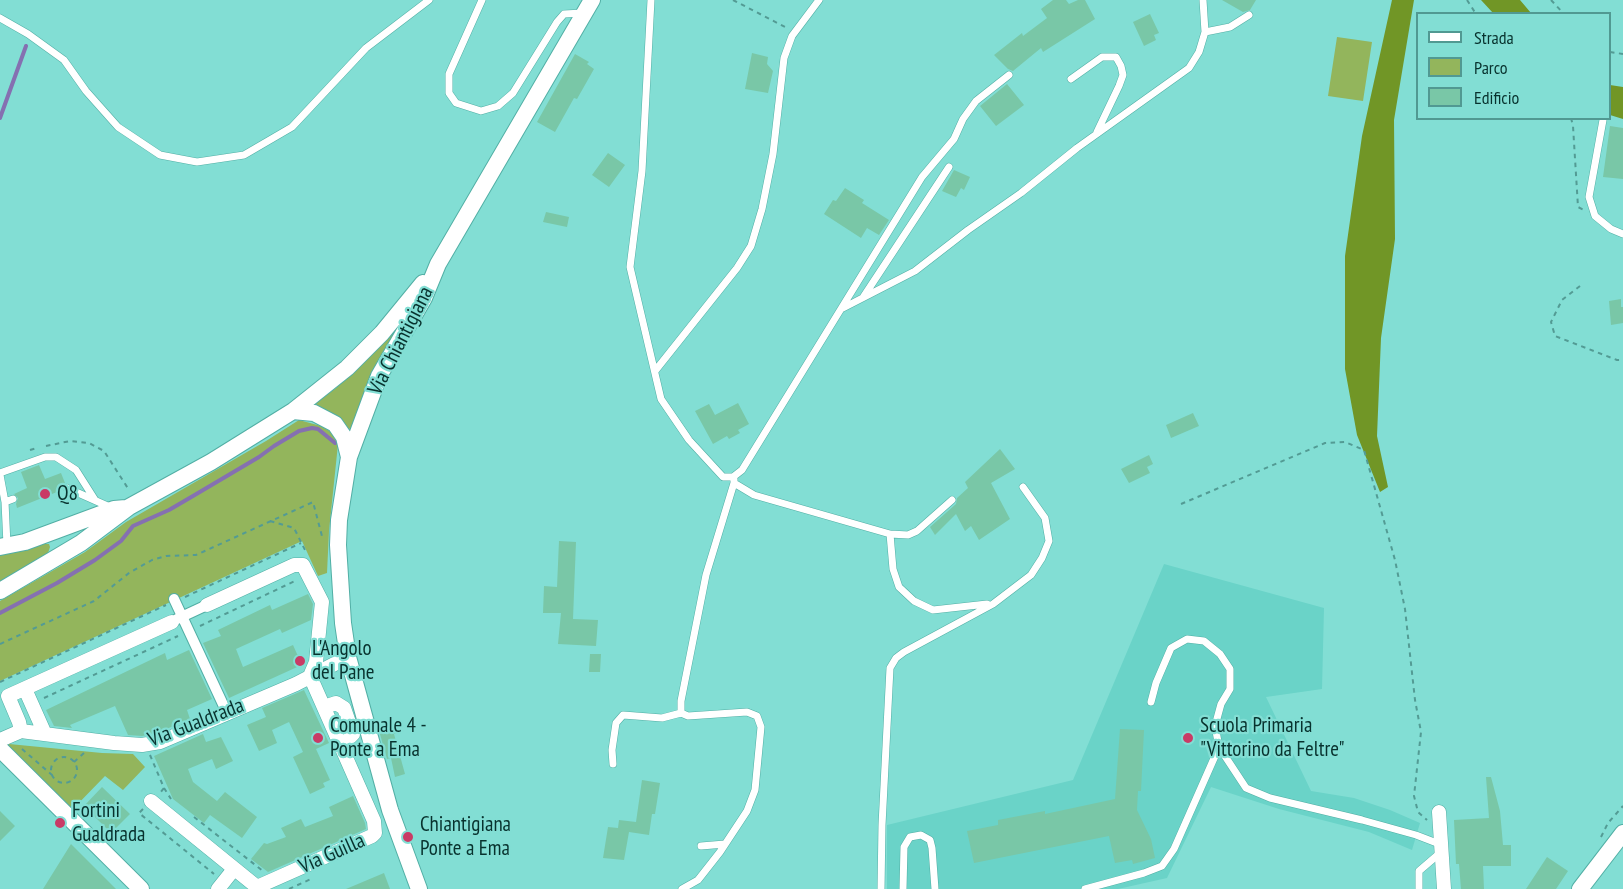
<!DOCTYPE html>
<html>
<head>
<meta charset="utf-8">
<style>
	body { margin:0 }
	#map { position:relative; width:1623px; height:889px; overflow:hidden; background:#82ded4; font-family:"PT Sans Narrow",sans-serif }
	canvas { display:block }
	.legend { position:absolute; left:1416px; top:12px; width:195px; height:108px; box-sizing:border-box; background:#82ded4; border:2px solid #519992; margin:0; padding:8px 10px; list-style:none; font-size:18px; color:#08322e }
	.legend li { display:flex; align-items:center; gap:12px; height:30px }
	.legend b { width:30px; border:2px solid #519992 }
</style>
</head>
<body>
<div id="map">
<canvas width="1623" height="889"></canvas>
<ul class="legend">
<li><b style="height:8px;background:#fff"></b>Strada</li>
<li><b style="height:16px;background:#93b55c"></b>Parco</li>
<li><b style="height:16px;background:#79c7a7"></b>Edificio</li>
</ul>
</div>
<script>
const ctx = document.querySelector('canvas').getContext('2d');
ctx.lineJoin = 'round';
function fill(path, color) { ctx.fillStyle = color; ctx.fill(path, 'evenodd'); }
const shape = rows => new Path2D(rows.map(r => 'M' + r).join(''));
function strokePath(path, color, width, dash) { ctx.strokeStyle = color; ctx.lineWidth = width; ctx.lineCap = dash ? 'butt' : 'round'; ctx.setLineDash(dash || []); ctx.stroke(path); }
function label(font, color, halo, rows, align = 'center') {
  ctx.font = font + ' "PT Sans Narrow",sans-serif'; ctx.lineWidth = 4.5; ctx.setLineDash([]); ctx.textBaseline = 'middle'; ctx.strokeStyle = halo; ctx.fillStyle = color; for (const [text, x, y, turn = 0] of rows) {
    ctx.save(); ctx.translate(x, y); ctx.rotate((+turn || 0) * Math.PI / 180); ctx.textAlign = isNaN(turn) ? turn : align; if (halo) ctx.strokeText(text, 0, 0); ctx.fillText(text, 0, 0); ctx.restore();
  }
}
fill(shape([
	[1164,564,1324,608,1322,689,1266,697,1311,791,1354,798,1390,810,1420,823,1412,850,1369,832,1279,809,1211,787,1167,878,1118,889,887,889,887,825,1073,780]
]), '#6ad3c8');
fill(shape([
	[1337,37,1372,42,1363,101,1328,96],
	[393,333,397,336,354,428,348,429,310,407,336,388],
	[299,420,321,426,331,432,338,444,329,531,327,573,318,576,302,541,0,681,0,601,85,552,126,522,266,441],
	[44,544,49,544,50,547,47,556,0,586,0,553],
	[9,744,102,753,133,754,145,767,123,790,105,776,71,811,6,746]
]), '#93b55c');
fill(shape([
	[1392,0,1414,0,1394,120,1395,239,1381,338,1377,436,1388,487,1380,492,1357,435,1345,369,1345,256,1362,136],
	[1481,0,1520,0,1531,13,1493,13],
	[1610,85,1623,87,1623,119,1610,115]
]), '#719626');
strokePath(shape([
	[0,118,26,46],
	[0,613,57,583,95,560,121,541,133,526,169,510,193,496,259,457,274,446,299,431,312,428,318,429,335,443]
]), '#8570b1', 4);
fill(shape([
	[1053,0,1066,0,1069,4,1078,0,1085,0,1095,19,1043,52,1041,48,1013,71,1008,69,994,55,1022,33,1023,36,1047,18,1041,9],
	[1222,0,1256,0,1250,10,1243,12],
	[1150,14,1159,33,1154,35,1156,40,1144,46,1133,22],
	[752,53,768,57,767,64,773,71,768,93,745,89],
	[575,54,589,62,587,64,594,69,577,99,574,98,555,132,537,122],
	[1007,84,1024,105,996,126,980,106],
	[1610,126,1623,128,1623,179,1603,177],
	[608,153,625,165,609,187,592,175],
	[954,170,970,177,964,190,961,188,956,197,942,191],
	[845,188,864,200,862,203,889,220,879,235,867,228,861,238,824,214,833,200,836,201],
	[546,212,569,217,567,227,543,222],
	[1621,299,1621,307,1623,307,1623,323,1611,325,1609,301],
	[738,403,749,424,738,430,740,433,729,439,727,436,713,444,695,411,709,404,715,415],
	[1193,413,1199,426,1171,438,1166,425],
	[1000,449,1015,469,991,483,1010,519,979,540,971,526,965,531,956,514,935,535,930,527,956,504,957,498,968,488,965,482],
	[1149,455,1153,464,1147,467,1150,473,1129,483,1121,469],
	[39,465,45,479,61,473,65,483,62,486,62,490,17,508,16,504,18,498,14,494,27,488,21,472],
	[559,541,576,542,573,619,598,620,596,646,558,644,561,613,543,613,544,586,557,587],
	[308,594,313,604,311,620,282,633,280,629,236,649,243,667,293,645,297,654,307,661,306,663,229,698,203,643,221,636,218,630,270,605,272,610],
	[189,650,212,699,187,710,190,719,157,733,142,736,128,735,115,706,70,725,72,728,54,726,46,710,165,653,167,660],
	[590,654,601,654,600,672,589,672],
	[304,690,329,743,316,749,330,780,323,783,325,787,310,794,293,757,303,752,289,722,272,730,277,743,259,751,247,725,266,717,262,708],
	[395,723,397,733,394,734,405,774,395,777,391,758,387,759,378,727],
	[1120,729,1144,730,1141,791,1138,791,1137,810,1151,839,1155,858,1133,864,1132,860,1115,863,1109,836,974,863,967,831,998,825,998,820,1045,811,1045,814,1115,799],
	[203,734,206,742,221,737,233,761,216,769,212,759,188,769,193,782,217,801,225,792,257,817,242,838,210,815,204,823,173,799,154,756],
	[1486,777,1491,777,1500,811,1503,845,1511,845,1511,866,1483,866,1484,889,1461,889,1459,864,1456,864,1454,820,1489,818],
	[642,780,660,783,655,814,652,814,649,835,629,832,624,860,603,858,608,827,618,828,619,820,636,822],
	[102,787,130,814,111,833,84,806],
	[353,796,365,823,366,829,268,872,251,859,264,843,267,844,286,837,281,828,301,819,305,827,333,816,329,807],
	[0,811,15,826,0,841],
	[71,844,116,889,43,889],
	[1547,857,1568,871,1556,889,1526,889],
	[384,873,390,889,346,889]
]), '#79c7a7');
const service = shape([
	[482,0,449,74,449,93,456,103,481,111,498,106,513,93,557,22,564,14,583,13],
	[651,0,642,171,630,267,661,399,689,440,723,477,733,477,742,470,922,177,954,139,963,119,976,101,1009,75],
	[0,18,28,34,64,60,86,91,118,127,160,155,197,162,244,155,292,127,366,48,429,0],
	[1205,32,1230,27,1249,15],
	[1071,79,1102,57,1116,57,1121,66,1123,75,1119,86,1097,132],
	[1603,120,1589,197,1595,216,1611,229,1623,234],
	[864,296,949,167],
	[843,308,915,271,968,230,1021,193,1077,148,1189,68,1199,52,1205,32,1203,0],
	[655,371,737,268,751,246,762,209,773,154,784,58,792,36,819,0],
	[0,473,45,457,56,457,76,470,95,500],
	[0,475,5,502],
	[734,479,734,483,754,495,890,534,908,535,917,531,952,500],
	[67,488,112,508],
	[890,534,893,569,899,587,914,601,933,610,987,604],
	[7,545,5,502,13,499],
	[1151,702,1156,683,1171,648,1187,639,1204,641,1220,654,1230,669,1230,689,1221,704,1215,726,1219,747,1246,788,1270,798,1362,820,1416,835,1442,845],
	[613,764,612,750,616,723,623,715,662,718,681,713],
	[701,846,725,844],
	[682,889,698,880,720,852,747,811,755,790,761,727,757,716,747,712,688,716,681,713,681,701,706,575,734,483],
	[881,889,882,825,890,668,896,658,904,652,993,604,1031,575,1042,558,1049,541,1045,518,1023,487],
	[903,889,904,847,910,837,921,835,930,840,932,848,935,889],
	[1085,889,1144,873,1162,866,1174,849,1219,747],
	[1419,889,1419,871,1440,853]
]);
const pedestrian = shape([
	[174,599,227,713],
	[177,619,207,605]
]);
const minor = shape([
	[207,605,294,565,303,565,322,602,316,662,310,676],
	[25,689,45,734],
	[324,707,336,703,344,708,353,734,350,737],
	[21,731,19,722,8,696,172,622],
	[0,740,21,731,114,743,142,745,160,742,296,684,348,657],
	[151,801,257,887,372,836,375,833,374,821,310,676],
	[1439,812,1444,889],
	[218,889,234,869]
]);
const tertiary = shape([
	[293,411,314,413,335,424,344,437,349,457],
	[0,547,25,542,114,509,126,508],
	[0,591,81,543,129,507,211,462,293,411,347,368,382,333,423,283],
	[0,749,141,889],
	[419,889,390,810,348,657,343,623,338,545,339,520,349,457,379,376,424,298,438,264,592,0],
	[1580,889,1623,833]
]);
strokePath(service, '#52afa5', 8);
strokePath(pedestrian, '#52afa5', 12);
strokePath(minor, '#52afa5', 15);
strokePath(tertiary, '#52afa5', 18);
strokePath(shape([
	[733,0,787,28],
	[1467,0,1476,14],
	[1551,0,1564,14],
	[1610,52,1623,54],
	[1571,118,1573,126,1578,207,1584,210],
	[1580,286,1562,300,1551,322,1555,336,1617,360,1623,360],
	[46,446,70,441,89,443,104,451,129,490],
	[30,450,37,448],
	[1181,504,1325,443,1345,442,1364,450,1395,560,1405,609,1415,700,1421,732,1414,796,1418,812,1427,820],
	[270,521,294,528,307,554],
	[185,597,301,543],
	[200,626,297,580],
	[0,644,94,601,129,573,152,560,166,556,196,555,313,502,323,540],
	[0,682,166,605],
	[44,698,178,636],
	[22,749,52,775],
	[150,755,164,788,160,793],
	'51 770a13 13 0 1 1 26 0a13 13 0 1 1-26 0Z',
	[74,762,85,752],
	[164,788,171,799],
	[143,809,139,813,214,874],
	[194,817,263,871],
	[1601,837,1608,823,1623,806],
	[289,889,311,879]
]), '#539b94', 2, [4.5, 4.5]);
strokePath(service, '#fff', 7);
strokePath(pedestrian, '#fff', 10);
strokePath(minor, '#fff', 14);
strokePath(tertiary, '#fff', 16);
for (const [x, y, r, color] of [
	[45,494,6,"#c93b66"],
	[300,661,6,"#c93b66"],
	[318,738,6,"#c93b66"],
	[1188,738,6,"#c93b66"],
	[60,823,6,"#c93b66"],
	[408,837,6,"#c93b66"]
]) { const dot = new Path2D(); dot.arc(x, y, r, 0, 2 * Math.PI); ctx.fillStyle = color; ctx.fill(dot); strokePath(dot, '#82ded4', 2); }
label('21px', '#08322e', '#82ded4', [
	["Via Chiantigiana",401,341,-63],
	["Via Gualdrada",196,723,-21],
	["Via Guilla",332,854,-24]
]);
label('21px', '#08322e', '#82ded4', [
	["Q8",57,494],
	["L'Angolo",312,649],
	["del Pane",312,673],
	["Comunale 4 -",330,726],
	["Ponte a Ema",330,750],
	["Scuola Primaria",1200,726],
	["\"Vittorino da Feltre\"",1200,750],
	["Fortini",72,811],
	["Gualdrada",72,835],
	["Chiantigiana",420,825],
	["Ponte a Ema",420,849]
], 'left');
</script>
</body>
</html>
